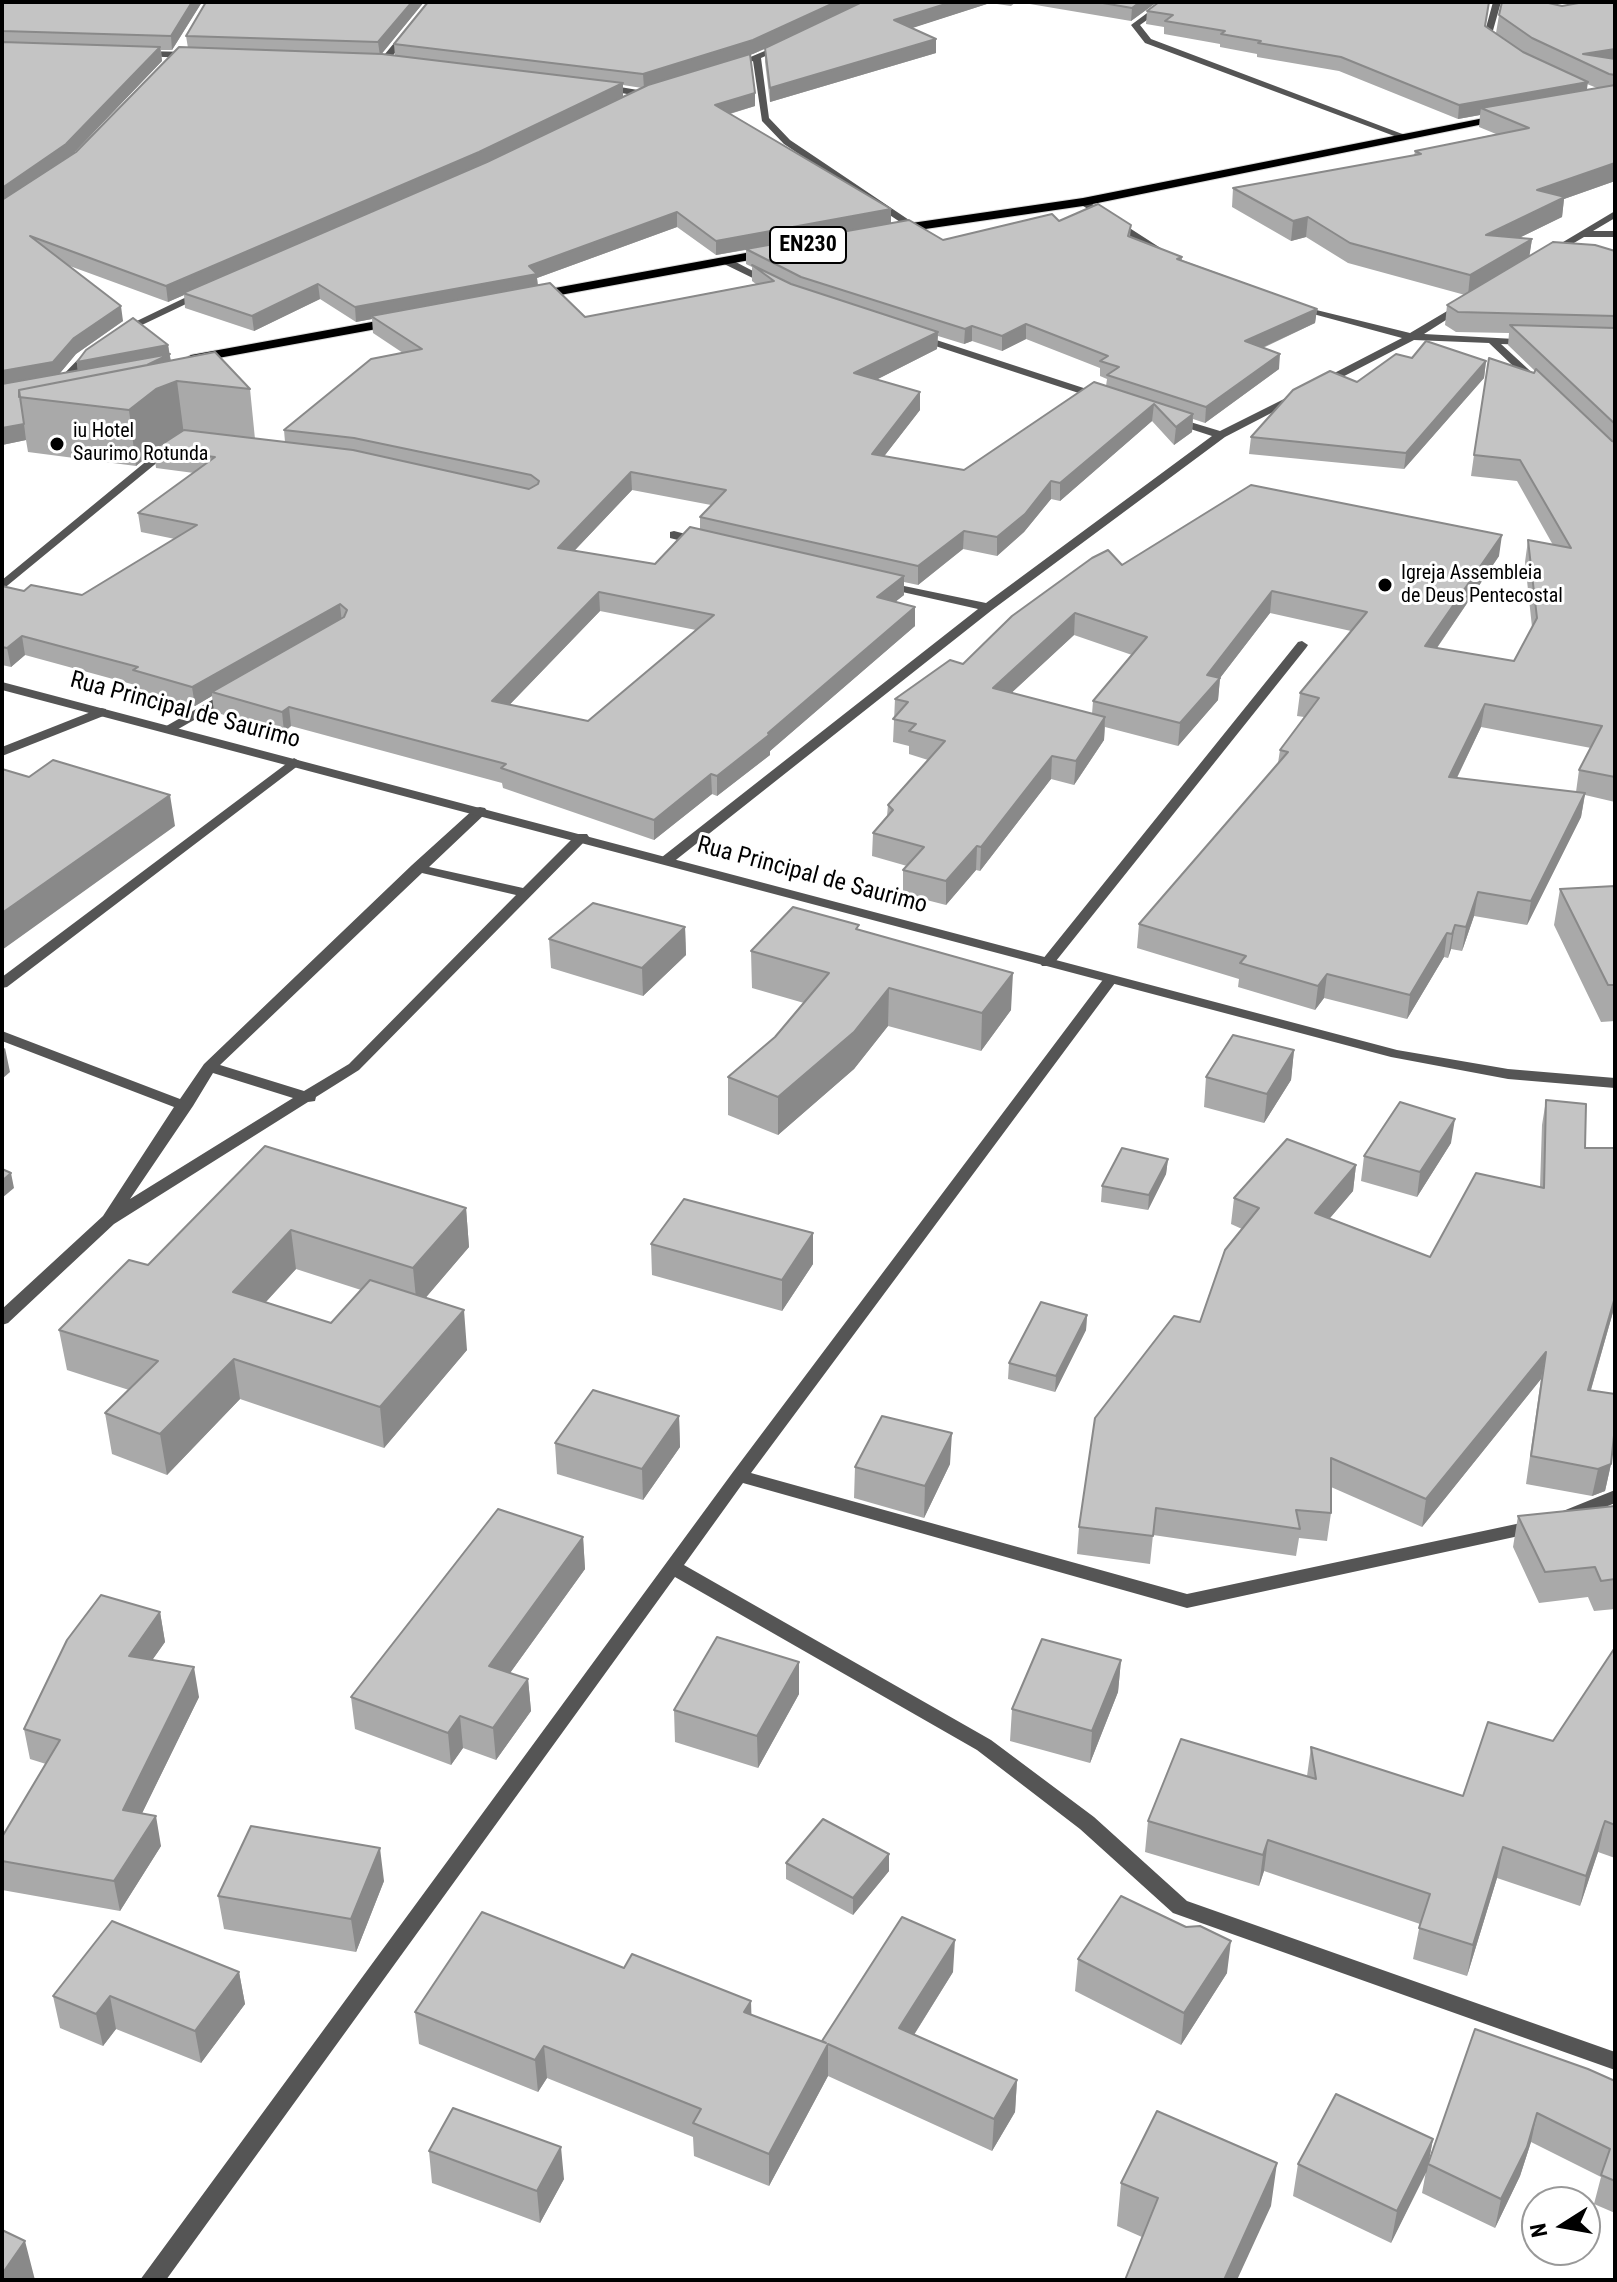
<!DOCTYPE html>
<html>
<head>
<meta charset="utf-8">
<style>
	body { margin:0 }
	#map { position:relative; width:1617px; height:2282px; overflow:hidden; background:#fff; font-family:"Roboto Condensed",sans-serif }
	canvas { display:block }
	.frame { position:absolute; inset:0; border:4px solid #000; pointer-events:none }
	.north { position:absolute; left:1521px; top:2186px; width:80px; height:80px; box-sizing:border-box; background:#fff; border:2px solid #999; border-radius:50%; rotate:259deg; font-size:22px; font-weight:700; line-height:32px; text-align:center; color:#000 }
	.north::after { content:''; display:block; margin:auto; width:28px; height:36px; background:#000; clip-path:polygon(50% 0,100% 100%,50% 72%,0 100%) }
</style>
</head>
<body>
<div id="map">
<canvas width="1617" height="2282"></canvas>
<div class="frame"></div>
<div class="north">N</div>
</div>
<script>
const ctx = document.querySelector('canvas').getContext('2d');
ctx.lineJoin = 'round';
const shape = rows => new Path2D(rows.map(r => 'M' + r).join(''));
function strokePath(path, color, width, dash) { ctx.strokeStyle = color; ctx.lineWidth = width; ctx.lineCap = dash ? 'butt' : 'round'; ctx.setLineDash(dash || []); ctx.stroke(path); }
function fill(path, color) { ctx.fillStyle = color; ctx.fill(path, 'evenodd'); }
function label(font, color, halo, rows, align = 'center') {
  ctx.font = font + ' "Roboto Condensed",sans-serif'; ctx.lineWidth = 6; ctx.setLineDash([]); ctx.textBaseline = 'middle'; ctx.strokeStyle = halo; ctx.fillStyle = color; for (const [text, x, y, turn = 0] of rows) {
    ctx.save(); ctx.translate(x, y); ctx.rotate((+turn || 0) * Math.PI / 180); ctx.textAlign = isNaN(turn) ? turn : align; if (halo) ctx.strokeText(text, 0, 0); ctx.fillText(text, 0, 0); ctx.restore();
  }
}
const primary = shape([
	[1504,114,1508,115,1508,119,1083,206,891,234,885,230,891,226,1083,198,1504,114],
	[773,248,777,249,777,255,533,300,527,296,533,292,773,248],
	[399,317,404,318,404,324,191,363,184,359,191,355,399,317]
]);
strokePath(primary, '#dbdbdb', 2);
fill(shape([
	[101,708,106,709,106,715,2,756,2,747,101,708]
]), '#555');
fill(shape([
	[428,2,436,2,386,64,380,64,380,60,428,2],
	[1162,2,1172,2,1140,25,1151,39,1405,135,1397,137,1145,43,1131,25,1162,2],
	[1493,2,1501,2,1492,34,1502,43,1498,46,1484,35,1493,2],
	[781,44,788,46,761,58,769,118,790,140,915,224,915,228,909,228,784,144,762,121,753,61,731,70,727,67,781,44],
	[140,51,192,52,196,55,192,58,137,56,137,52,140,51],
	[602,84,644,91,648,94,644,97,599,89,598,87,602,84],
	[1080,200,1086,200,1173,256,1164,258,1080,204,1080,200],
	[1615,211,1615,218,1593,231,1615,231,1615,237,1584,237,1552,256,1543,254,1615,211],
	[722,259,730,259,774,282,765,284,722,263,722,259],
	[203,289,208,292,207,294,123,334,114,332,203,289],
	[1459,304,1468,306,1424,334,1533,340,1534,342,1529,345,1501,344,1540,380,1540,384,1532,384,1489,343,1414,340,1323,387,1315,387,1315,383,1402,338,1291,308,1296,305,1410,333,1459,304],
	[918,334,1105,395,1107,397,1097,399,914,339,913,337,918,334],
	[89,348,98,350,65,385,57,385,57,381,89,348],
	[1294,394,1304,396,1225,437,992,610,672,863,662,863,660,860,662,857,978,609,880,587,880,581,986,603,1212,436,1169,422,1169,418,1177,418,1220,431,1294,394],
	[166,445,176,447,2,590,2,580,166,445],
	[674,531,705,539,707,542,701,546,670,538,670,532,674,531],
	[1302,641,1308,645,1306,648,1052,966,1042,966,1040,963,1042,960,1298,642,1302,641],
	[233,688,238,689,238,695,173,732,163,732,161,729,233,688],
	[294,758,301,762,299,765,7,987,2,988,2,977,294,758],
	[480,807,485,808,487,811,485,814,429,867,523,888,577,834,587,834,589,837,359,1070,316,1097,315,1101,308,1102,114,1224,8,1323,2,1325,2,1309,103,1216,174,1107,2,1041,2,1031,180,1099,204,1064,412,865,475,808,480,807],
	[422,873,516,895,349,1064,304,1091,220,1065,422,873],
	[213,1073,293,1098,130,1199,193,1106,213,1073],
	[1110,976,1115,977,1117,980,1115,983,751,1473,1187,1594,1535,1520,1542,1521,1544,1526,1542,1531,1187,1608,743,1483,684,1565,991,1740,1094,1817,1187,1901,1615,2052,1615,2070,1173,1913,1080,1829,977,1750,675,1577,166,2280,140,2280,733,1472,1105,977,1110,976],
	[1615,1490,1615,1503,1565,1524,1558,1523,1556,1518,1558,1513,1615,1490]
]), '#555');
fill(shape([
	[2,682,1397,1050,1508,1069,1615,1078,1615,1088,1508,1079,1391,1057,2,690,2,682]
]), '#555');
fill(primary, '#000');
fill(shape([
	[2,2,202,2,172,50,161,50,162,61,71,156,76,152,188,48,186,36,206,2,424,2,381,54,395,56,394,44,428,2,1016,2,1011,6,990,3,911,28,936,39,936,53,770,102,765,62,765,49,750,55,755,93,755,106,730,114,891,223,943,240,1059,221,1131,225,1130,237,1182,257,1182,260,1317,309,1315,323,1263,348,1279,369,1205,423,1193,419,1192,432,1174,445,1152,421,1060,501,1051,499,1024,532,997,556,963,549,918,585,904,582,904,595,895,602,915,626,770,751,770,755,717,796,712,794,654,840,503,788,502,783,291,726,284,732,214,712,212,696,195,706,136,690,135,685,25,655,11,667,2,665,2,586,24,591,82,595,175,539,141,532,138,513,194,473,156,468,154,451,136,466,28,452,26,440,2,445],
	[623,85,642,88,623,97],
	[677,227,716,255,746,250,746,264,752,267,752,281,756,284,585,317,538,286,537,278],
	[67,265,168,302,184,295,185,308,254,331,320,299,356,322,372,319,373,333,403,353,284,430,285,442,255,439,250,389,171,361,168,345,77,362,78,371,59,374,76,354,123,321],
	[938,336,964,344,972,341,1002,351,1026,339,1100,368,1100,376,1107,379,1106,386,964,470,884,456,920,410,920,392,876,380,937,349],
	[632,490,711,505,700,517,700,530,655,564,574,551],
	[600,611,696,630,588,721,509,705],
	[1018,2,1157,2,1131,21],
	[1615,2,1615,181,1564,199,1562,217,1519,238,1532,239,1529,256,1615,251,1615,802,1585,795,1581,817,1527,925,1474,916,1462,951,1451,949,1448,958,1444,957,1407,1019,1324,998,1315,1010,1238,987,1239,979,1137,948,1139,924,1278,763,1280,750,1304,717,1297,716,1300,693,1351,631,1270,613,1220,678,1218,700,1178,746,1105,727,1104,740,1074,785,1051,779,980,871,976,870,946,905,903,894,903,870,907,866,872,856,873,833,887,816,888,805,928,760,909,754,909,746,893,742,895,699,963,664,1122,565,1499,556,1437,648,1514,661,1532,627,1525,562,1528,540,1553,545,1517,481,1471,476,1474,455,1535,371,1508,345,1509,333,1456,332,1445,325,1447,305,1465,295,1348,263,1306,237,1291,241,1232,207,1233,188,1414,156,1415,151,1496,134,1479,127,1480,115,1458,119,1339,71,1257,57,1257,54,1220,47,1220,44,1164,34,1164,27,1146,24,1147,11,1486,26,1524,53,1496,33,1499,15,1562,6],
	[1587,84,1597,88,1586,90],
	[1074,635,1132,655,1093,701,1092,714,1011,693],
	[1481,727,1591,748,1579,770,1576,792,1457,778],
	[1412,358,1486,361,1484,378,1404,469,1249,454,1251,437,1357,382],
	[1615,886,1615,1021,1601,1022,1554,925,1560,889],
	[685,927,686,955,643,996,551,968,549,939],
	[859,930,1011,1010,981,1051,888,1026,854,1069,778,1135,728,1115,728,1077,775,1037,804,1003,752,988,751,951],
	[1294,1050,1291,1080,1264,1123,1204,1107,1206,1077],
	[1546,1100,1585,1148,1615,1148,1615,1305,1591,1390,1611,1464,1605,1491,1592,1496,1526,1484,1541,1379,1422,1527,1331,1487,1331,1513,1327,1541,1299,1538,1296,1556,1153,1535,1150,1564,1077,1554,1079,1527,1200,1322,1242,1229,1231,1224,1234,1198,1356,1165,1353,1191,1330,1218,1430,1257,1540,1187,1542,1125],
	[1451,1143,1417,1197,1361,1181,1364,1156],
	[265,1146,466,1208,469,1247,425,1298,467,1350,384,1448,240,1399,167,1475,112,1454,105,1413,129,1390,67,1370,59,1330,148,1265],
	[296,1269,361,1290,331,1323,266,1302],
	[1168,1159,1166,1174,1148,1210,1101,1202,1102,1186],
	[813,1233,813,1264,782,1311,652,1275,651,1244],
	[1087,1315,1086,1330,1055,1392,1008,1379,1009,1363],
	[679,1416,680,1447,643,1500,557,1474,555,1443],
	[950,1464,924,1518,854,1498,855,1467],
	[1615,1506,1615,1609,1594,1611,1588,1597,1539,1603,1513,1547,1518,1516],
	[583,1537,585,1569,510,1673,528,1679,531,1711,496,1760,463,1748,451,1765,355,1729,351,1697],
	[160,1612,165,1642,152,1660,199,1697,142,1813,161,1846,120,1911,2,1890,2,1837,46,1764,30,1759,24,1729],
	[1615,1649,1615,1858,1598,1852,1580,1906,1497,1878,1467,1976,1413,1959,1420,1924,1264,1871,1259,1886,1145,1852,1148,1821,1307,1776,1311,1747,1463,1796,1553,1741],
	[1121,1660,1118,1692,1090,1763,1010,1741,1012,1709],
	[799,1662,799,1694,758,1768,675,1742,674,1710],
	[786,1863,889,1871,853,1915,786,1879],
	[384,1881,356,1952,224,1929,218,1896],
	[1078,1959,1227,1973,1181,2045,1075,1991],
	[624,1968,751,2001,751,2015,822,2042,953,1972,914,2035,1017,2080,1015,2112,992,2151,828,2076,769,2186,694,2156,693,2137,547,2078,538,2092,419,2044,415,2012],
	[239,1972,245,2004,201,2063,116,2029,103,2046,60,2028,53,1996],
	[1475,2029,1615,2081,1615,2213,1594,2204,1601,2177,1531,2142,1520,2176,1495,2228,1422,2193,1426,2171,1391,2243,1293,2196,1298,2164,1433,2139,1428,2164],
	[429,2151,564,2179,540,2223,432,2183],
	[1121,2183,1271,2206,1142,2237,1117,2226]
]), '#a9a9a9');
fill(shape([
	[192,2,202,2,172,50,171,36],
	[412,2,424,2,380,56,378,42],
	[836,2,865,2,753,54,644,88,643,74],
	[952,2,990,2,990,3,894,34,894,20],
	[1140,2,1157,2,1131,21,1132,8],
	[936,39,936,53,770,102,770,88],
	[160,47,162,61,68,159,2,204,2,188],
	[1615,49,1615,66,1583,54],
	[1588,82,1586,96,1481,108,1480,115,1458,119,1459,105],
	[623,83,623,97,480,166,183,293,184,295,168,302,166,286],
	[755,93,755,106,715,118,715,105],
	[1615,163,1615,181,1564,199,1562,217,1484,255,1486,235,1537,190],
	[891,209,891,223,716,255,716,241],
	[677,212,677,227,537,278,538,288,371,316,372,319,356,322,355,307,529,266],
	[1308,217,1306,237,1291,241,1293,221],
	[1532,239,1529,259,1468,295,1470,275],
	[318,284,320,299,254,331,252,316],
	[121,306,123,321,76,354,56,378,2,388,2,371,74,338],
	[1317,309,1315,323,1244,356,1245,341],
	[1026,324,1026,339,1002,351,1002,336],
	[972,326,972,341,964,344,965,329],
	[938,332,937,349,854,391,854,373],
	[168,345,172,370,78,374,77,362],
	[1280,354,1279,369,1205,423,1206,407],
	[1486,361,1484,378,1404,469,1406,453],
	[177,381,184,435,153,450,154,451,136,466,129,410,156,389],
	[920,392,920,410,872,472,872,454],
	[1154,404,1152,421,1060,501,1060,483],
	[1193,414,1192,432,1174,445,1176,427],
	[24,424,26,440,2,445,2,428],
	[631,472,632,490,559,567,558,548],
	[1051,481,1051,499,1024,532,997,556,997,537],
	[964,531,963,549,918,585,918,566],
	[1502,535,1499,556,1423,668,1425,646],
	[904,576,904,595,877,616,877,597],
	[1272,591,1270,613,1220,678,1218,700,1178,746,1180,723,1207,675],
	[599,592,600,611,494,721,492,701],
	[340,604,342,624,212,692,212,696,195,706,192,687],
	[915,607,915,626,770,751,770,755,717,796,717,776],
	[1075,613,1074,635,992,711,993,688],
	[22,636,25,655,11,667,7,648],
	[1485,704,1481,727,1446,800,1449,777],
	[289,707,291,726,284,732,282,712],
	[1105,717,1104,740,1074,785,1076,761],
	[1052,756,1051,779,980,871,981,847],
	[711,774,712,794,654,840,654,820],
	[1585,793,1581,817,1527,925,1531,901],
	[170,795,175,826,2,950,2,913],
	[977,846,976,870,946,905,946,881],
	[1478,892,1474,916,1462,951,1466,927],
	[1455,925,1451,949,1448,958,1452,934],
	[685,927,686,955,643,996,642,968],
	[1447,933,1444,957,1407,1019,1410,995],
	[1013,973,1011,1010,981,1051,982,1013],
	[1327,974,1324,998,1315,1010,1318,986],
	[889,988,888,1026,854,1069,778,1135,778,1097],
	[5,1048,10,1072,2,1079,2,1050],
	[1294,1050,1291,1080,1264,1123,1267,1094],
	[1455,1119,1451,1143,1417,1197,1420,1172],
	[1168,1159,1166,1174,1148,1210,1149,1195],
	[1356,1165,1353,1191,1312,1239,1315,1213],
	[11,1173,14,1188,2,1198,2,1181],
	[466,1208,469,1247,417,1308,413,1268],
	[291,1230,296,1269,239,1331,233,1292],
	[813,1233,813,1264,782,1311,782,1280],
	[1615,1297,1615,1305,1583,1417,1588,1390],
	[464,1310,467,1350,384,1448,380,1407],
	[1087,1315,1086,1330,1055,1392,1056,1376],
	[1546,1352,1541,1379,1422,1527,1426,1499],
	[234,1359,240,1399,167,1475,160,1434],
	[679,1416,680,1447,643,1500,642,1469],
	[952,1433,950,1464,924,1518,925,1486],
	[1611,1464,1605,1491,1592,1496,1598,1469],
	[583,1537,585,1569,492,1698,489,1666],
	[160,1612,165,1642,134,1686,129,1656],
	[1121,1660,1118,1692,1090,1763,1092,1731],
	[799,1662,799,1694,758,1768,757,1736],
	[194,1667,199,1697,129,1840,123,1810],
	[528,1679,531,1711,496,1760,493,1728],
	[460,1716,463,1748,451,1765,448,1733],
	[156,1816,161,1846,120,1911,114,1881],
	[1605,1821,1598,1852,1580,1906,1586,1876],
	[1268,1840,1264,1871,1259,1886,1263,1855],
	[1503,1847,1497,1878,1467,1976,1473,1945],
	[380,1848,384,1881,356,1952,351,1919],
	[889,1854,889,1871,853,1915,853,1898],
	[955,1940,953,1972,898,2060,899,2028],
	[1231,1941,1227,1973,1181,2045,1184,2013],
	[239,1972,245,2004,201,2063,195,2031],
	[110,1996,116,2029,103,2046,96,2014],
	[751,2001,752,2033,744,2012],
	[828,2044,828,2076,769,2186,769,2154],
	[544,2046,547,2078,538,2092,535,2060],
	[1017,2080,1015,2112,992,2151,994,2119],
	[1537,2113,1531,2142,1520,2176,1495,2228,1501,2199],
	[1433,2139,1427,2171,1391,2243,1397,2211],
	[561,2147,564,2179,540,2223,537,2191],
	[1277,2163,1271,2206,1237,2280,1224,2280],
	[25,2241,35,2280,2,2280,2,2274]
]), '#898989');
const building = shape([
	[2,2,192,2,171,36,2,31,2,2],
	[206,2,412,2,378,42,186,36,206,2],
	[428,2,836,2,753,40,643,74,394,44,428,2],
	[862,2,952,2,894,20,936,39,770,88,765,48,862,2],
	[1097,2,1140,2,1132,8,1097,2],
	[1159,2,1489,2,1485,26,1523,52,1588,82,1459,105,1341,57,1258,43,1261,41,1221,34,1225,31,1165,21,1173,15,1147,11,1159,2],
	[1502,2,1544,2,1562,6,1584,2,1615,2,1615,49,1583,54,1615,59,1615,75,1609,74,1532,38,1499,15,1502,2],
	[2,42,160,47,66,144,2,188,2,42],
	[179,47,382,54,623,83,479,152,166,286,30,236,121,306,74,338,53,362,2,371,2,200,76,152,179,47],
	[750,54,755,93,715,105,891,209,716,241,677,212,529,266,537,274,355,307,318,284,252,316,183,293,487,162,648,85,750,54],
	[1615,85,1615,163,1537,190,1565,197,1486,235,1532,239,1470,275,1350,243,1308,217,1293,221,1233,188,1421,154,1415,151,1529,128,1481,108,1615,85],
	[1098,204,1131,225,1128,236,1182,257,1177,259,1317,309,1245,341,1280,354,1206,407,1107,375,1119,367,1100,361,1108,356,1026,324,1002,336,972,326,965,329,801,277,746,249,909,220,943,240,1052,214,1059,221,1098,204],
	[1553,242,1595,245,1615,251,1615,316,1458,312,1447,305,1553,242],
	[752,265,791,284,938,332,854,373,920,392,872,454,964,470,1094,382,1193,414,1176,427,1154,404,1060,483,1051,481,1025,514,997,537,964,531,918,566,700,517,726,490,631,472,558,548,655,564,690,527,904,576,877,597,915,607,768,733,769,735,717,776,711,774,654,820,501,768,506,764,289,707,282,712,212,692,344,617,347,610,340,604,192,687,133,670,138,667,22,636,7,648,2,647,2,586,24,591,31,585,82,595,197,525,138,513,215,457,153,450,184,430,353,450,529,489,538,484,539,481,531,475,354,438,284,430,371,359,422,349,371,316,550,283,585,317,774,281,752,265],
	[599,592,714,615,588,721,492,701,599,592],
	[133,318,168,345,77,362,86,350,133,318],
	[1510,325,1615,328,1615,424,1510,325],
	[1426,341,1486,361,1406,453,1251,437,1293,390,1330,371,1357,382,1396,354,1412,358,1426,341],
	[215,352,250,389,177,381,156,389,129,410,19,397,19,390,215,352],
	[170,354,147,365,19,390,24,424,2,428,2,384,170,354],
	[1489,358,1534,373,1536,369,1612,441,1615,442,1615,777,1579,770,1602,726,1485,704,1449,777,1585,793,1531,901,1478,892,1466,927,1455,925,1452,934,1447,933,1410,995,1327,974,1318,986,1240,963,1246,956,1139,924,1288,752,1280,750,1319,698,1300,693,1367,612,1272,591,1207,675,1220,678,1180,723,1093,701,1147,637,1075,613,993,688,1105,717,1076,761,1052,756,981,847,977,846,946,881,903,870,924,847,873,833,893,810,888,805,945,741,909,731,916,724,893,719,908,702,895,699,950,660,963,664,1012,616,1092,558,1108,550,1122,565,1251,485,1502,535,1425,646,1514,661,1537,618,1528,540,1571,548,1520,460,1474,455,1489,358],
	[53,760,170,795,2,913,2,769,29,777,53,760],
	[1615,886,1615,985,1608,985,1560,889,1615,886],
	[593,903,685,927,642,968,549,939,593,903],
	[793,907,859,925,856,929,1013,973,982,1013,889,988,854,1032,778,1097,728,1077,775,1037,829,973,751,951,793,907],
	[1233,1035,1294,1050,1267,1094,1206,1077,1233,1035],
	[1546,1100,1586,1104,1585,1148,1615,1148,1615,1297,1588,1390,1615,1394,1615,1426,1611,1464,1598,1469,1531,1456,1546,1352,1426,1499,1331,1458,1331,1513,1296,1510,1300,1529,1156,1508,1153,1536,1079,1527,1095,1418,1174,1316,1200,1322,1225,1250,1259,1208,1234,1198,1287,1139,1356,1165,1315,1213,1430,1257,1476,1173,1544,1188,1546,1100],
	[1400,1102,1455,1119,1420,1172,1364,1156,1400,1102],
	[265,1146,466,1208,413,1268,291,1230,233,1292,331,1323,370,1280,464,1310,380,1407,234,1359,160,1434,105,1413,158,1361,59,1330,129,1260,148,1265,265,1146],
	[1122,1148,1168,1159,1149,1195,1102,1186,1122,1148],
	[2,1169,11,1173,2,1181,2,1169],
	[684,1199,813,1233,782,1280,651,1244,684,1199],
	[1041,1302,1087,1315,1056,1376,1009,1363,1041,1302],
	[593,1390,679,1416,642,1469,555,1443,593,1390],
	[882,1416,952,1433,925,1486,855,1467,882,1416],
	[1615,1506,1615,1579,1601,1581,1595,1567,1545,1572,1518,1516,1615,1506],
	[498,1509,583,1537,489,1666,528,1679,493,1728,460,1716,448,1733,351,1697,498,1509],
	[101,1595,160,1612,129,1656,194,1667,123,1810,156,1816,114,1881,2,1861,2,1837,60,1740,24,1729,67,1640,101,1595],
	[717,1637,799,1662,757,1736,674,1710,717,1637],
	[1042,1639,1121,1660,1092,1731,1012,1709,1042,1639],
	[1614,1649,1615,1825,1605,1821,1586,1876,1503,1847,1473,1945,1419,1928,1430,1894,1268,1840,1263,1855,1148,1821,1181,1739,1316,1779,1311,1747,1463,1796,1488,1722,1553,1741,1614,1649],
	[823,1819,889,1854,853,1898,786,1863,823,1819],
	[251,1826,380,1848,351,1919,218,1896,251,1826],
	[1121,1896,1186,1927,1200,1926,1231,1941,1184,2013,1078,1959,1121,1896],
	[482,1912,624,1968,632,1954,751,2001,744,2012,826,2043,822,2041,902,1917,955,1940,899,2028,1017,2080,994,2119,828,2044,769,2154,693,2123,701,2109,544,2046,535,2060,415,2012,482,1912],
	[112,1921,239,1972,195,2031,110,1996,96,2014,53,1996,112,1921],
	[1475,2029,1588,2069,1615,2081,1615,2181,1601,2175,1610,2149,1537,2113,1527,2147,1501,2199,1428,2164,1475,2029],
	[1336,2094,1433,2139,1397,2211,1298,2164,1336,2094],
	[453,2108,561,2147,537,2191,429,2151,453,2108],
	[1157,2111,1277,2163,1224,2280,1125,2280,1158,2198,1121,2183,1157,2111],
	[2,2230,25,2241,2,2274,2,2230]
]);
fill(building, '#c4c4c4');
strokePath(building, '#898989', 2);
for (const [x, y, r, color] of [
	[57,444,8,"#000"],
	[1385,585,8,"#000"]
]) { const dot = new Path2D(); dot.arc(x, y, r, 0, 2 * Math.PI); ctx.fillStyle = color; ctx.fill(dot); strokePath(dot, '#fff', 3); }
label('20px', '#000', '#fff', [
	["iu Hotel",73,432],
	["Saurimo Rotunda",73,455],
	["Igreja Assembleia",1401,574],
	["de Deus Pentecostal",1401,597]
], 'left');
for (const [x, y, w] of [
	[808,245,76]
]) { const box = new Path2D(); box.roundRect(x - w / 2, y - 18, w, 36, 6); ctx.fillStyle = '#fff'; ctx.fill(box); strokePath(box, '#000', 2); }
label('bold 22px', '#000', null, [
	["EN230",808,245]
]);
label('24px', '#000', '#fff', [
	["Rua Principal de Saurimo",185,711,15],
	["Rua Principal de Saurimo",812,876,15]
]);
</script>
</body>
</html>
